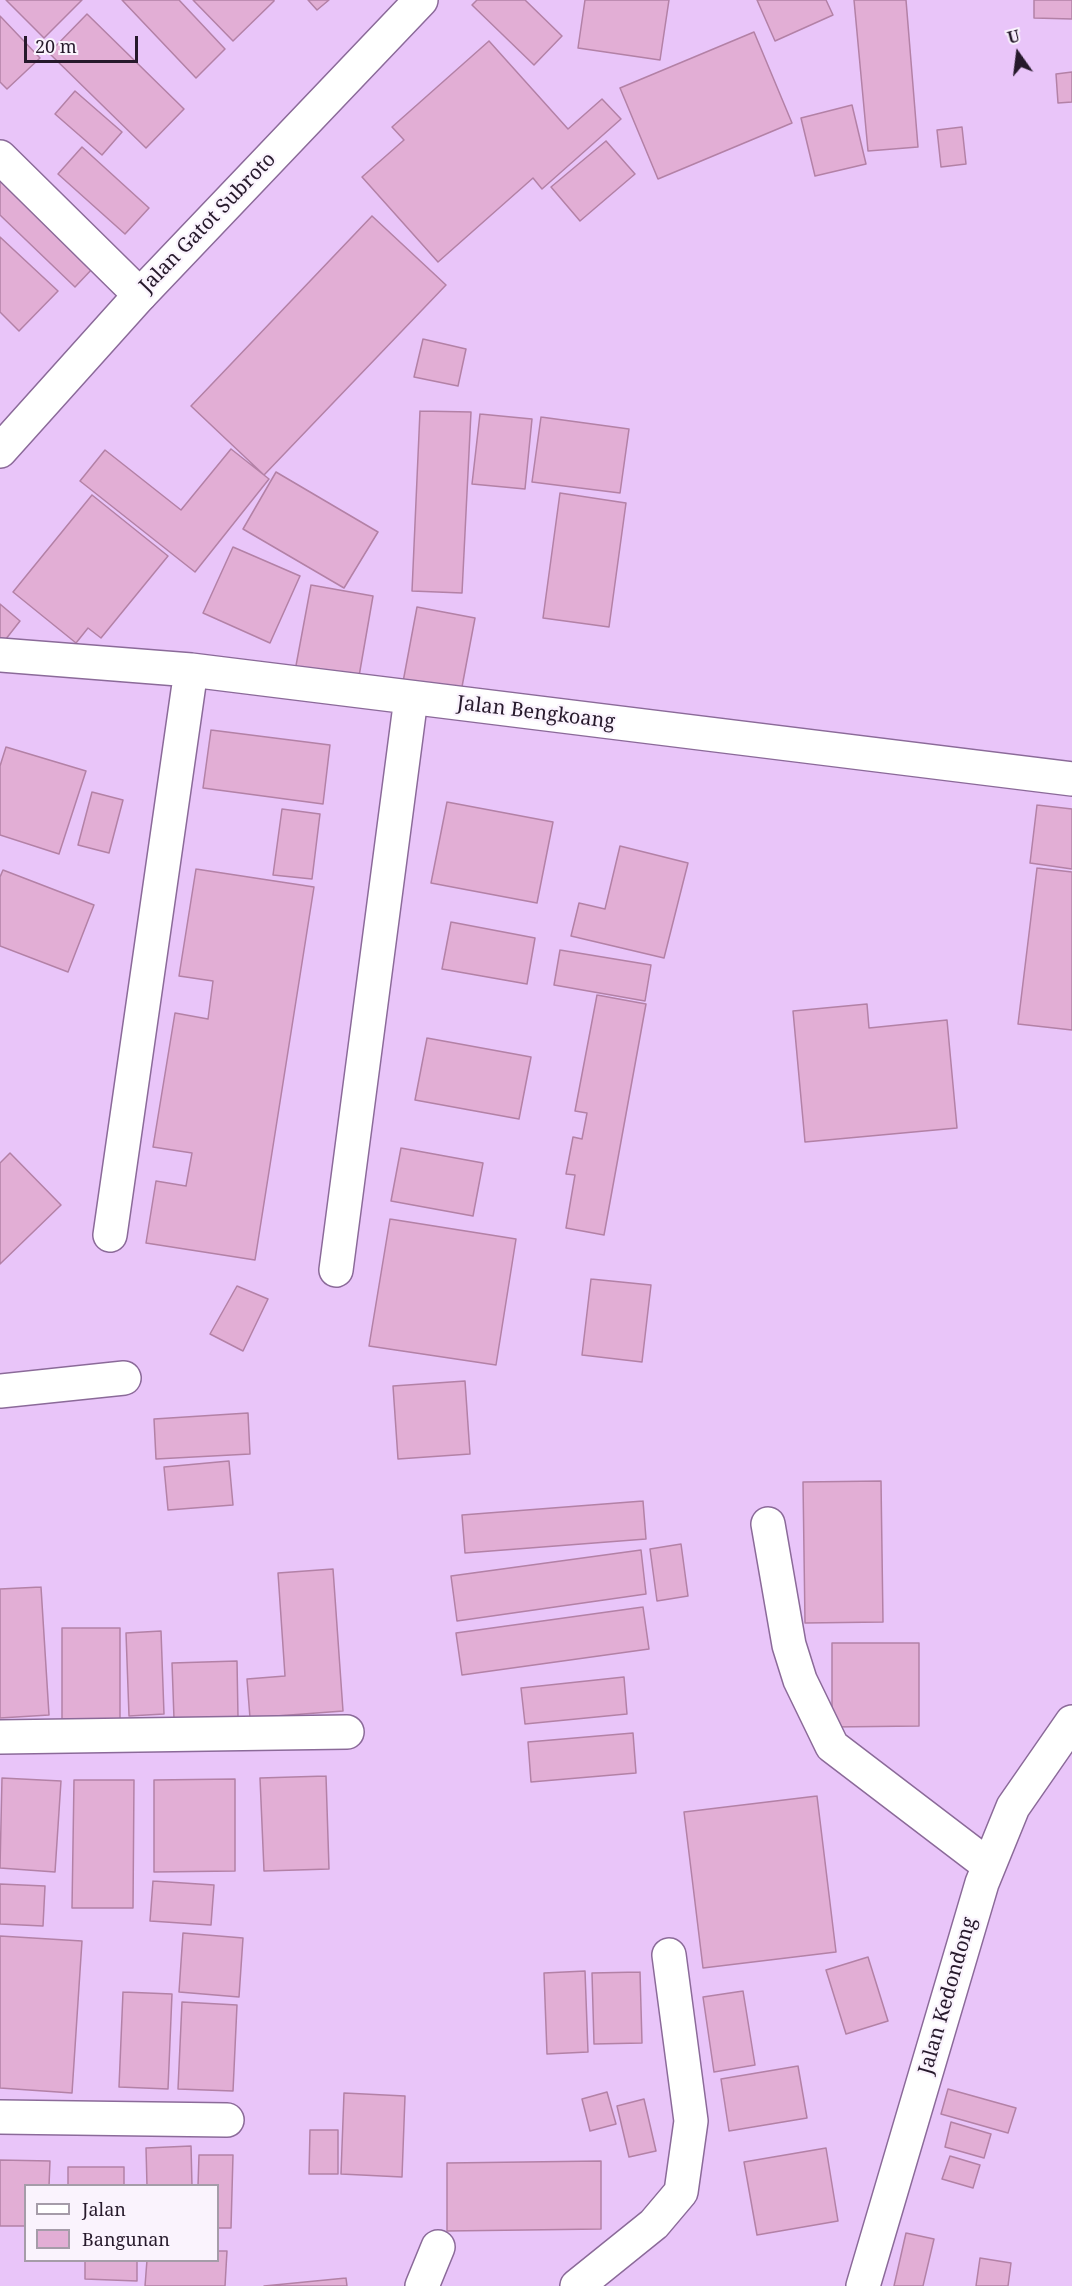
<!DOCTYPE html>
<html>
<head>
<meta charset="utf-8">
<style>
	body { margin:0 }
	#map { position:relative; width:1072px; height:2286px; overflow:hidden; background:#e9c5f9; font-family:"Noto Serif",serif }
	canvas { display:block }
	.legend { position:absolute; left:24px; top:2184px; width:195px; height:78px; box-sizing:border-box; background:#faf3fd; border:2px solid #a59ca9; margin:0; padding:8px 10px; list-style:none; font-size:18px; color:#26192b }
	.legend li { display:flex; align-items:center; gap:12px; height:30px }
	.legend b { width:30px; border:2px solid #a59ca9 }
	.north { position:absolute; left:988px; top:24px; width:60px; height:60px; -webkit-text-stroke:4px #faf3fd; paint-order:stroke; rotate:346deg; font-size:16px; font-weight:700; line-height:24px; text-align:center; color:#26192b }
	.north::after { content:''; display:block; margin:auto; width:21px; height:27px; background:#26192b; clip-path:polygon(50% 0,100% 100%,50% 72%,0 100%) }
	.scale { position:absolute; left:24px; top:36px; width:114px; height:27px; box-sizing:border-box; border:3px solid #26192b; border-top:0; padding-left:8px; font-size:18px; line-height:21px; white-space:nowrap; color:#26192b; -webkit-text-stroke:4px #faf3fd; paint-order:stroke }
</style>
</head>
<body>
<div id="map">
<canvas width="1072" height="2286"></canvas>
<ul class="legend">
<li><b style="height:8px;background:#fff"></b>Jalan</li>
<li><b style="height:16px;background:#e2aed5"></b>Bangunan</li>
</ul>
<div class="north">U</div>
<div class="scale">20 m</div>
</div>
<script>
const ctx = document.querySelector('canvas').getContext('2d');
ctx.lineJoin = 'round';
function fill(path, color) { ctx.fillStyle = color; ctx.fill(path, 'evenodd'); }
const shape = rows => new Path2D(rows.map(r => 'M' + r).join(''));
function strokePath(path, color, width, dash) { ctx.strokeStyle = color; ctx.lineWidth = width; ctx.lineCap = dash ? 'butt' : 'round'; ctx.setLineDash(dash || []); ctx.stroke(path); }
function label(font, color, halo, rows, align = 'center') {
  ctx.font = font + ' "Noto Serif",serif'; ctx.lineWidth = 4.5; ctx.setLineDash([]); ctx.textBaseline = 'middle'; ctx.strokeStyle = halo; ctx.fillStyle = color; for (const [text, x, y, turn = 0] of rows) {
    ctx.save(); ctx.translate(x, y); ctx.rotate((+turn || 0) * Math.PI / 180); ctx.textAlign = isNaN(turn) ? turn : align; if (halo) ctx.strokeText(text, 0, 0); ctx.fillText(text, 0, 0); ctx.restore();
  }
}
const building = shape([
	[6,0,82,0,44,38,6,0],
	[122,0,179,0,225,49,196,78,122,0],
	[193,0,274,0,274,1,233,41,193,0],
	[308,0,329,0,317,10,308,0],
	[477,0,525,0,562,36,534,65,472,5,477,0],
	[585,0,669,0,660,60,578,48,585,0],
	[757,0,826,0,833,15,775,41,757,0],
	[854,0,906,0,918,147,868,151,854,0],
	[1034,0,1072,0,1072,19,1034,18,1034,0],
	[87,14,184,109,146,148,49,53,87,14],
	[0,16,40,58,7,89,0,82,0,16],
	[754,32,792,123,658,179,620,88,754,32],
	[489,41,568,129,602,99,621,119,542,189,533,178,438,262,362,177,404,140,392,127,489,41],
	[1072,72,1072,102,1058,103,1056,74,1072,72],
	[75,91,122,132,102,155,55,114,75,91],
	[852,105,866,164,815,176,801,118,852,105],
	[962,127,966,164,941,167,937,130,962,127],
	[606,141,635,174,580,221,551,187,606,141],
	[82,147,149,208,125,234,58,174,82,147],
	[0,178,94,267,75,287,0,215,0,178],
	[372,216,446,285,264,475,191,406,372,216],
	[0,237,58,291,19,331,0,312,0,237],
	[423,339,466,349,458,386,414,377,423,339],
	[420,411,471,412,462,593,412,591,420,411],
	[480,414,532,419,525,489,472,484,480,414],
	[541,417,629,429,620,493,532,482,541,417],
	[231,449,269,479,195,572,80,481,105,450,181,510,231,449],
	[276,472,378,532,344,588,243,529,276,472],
	[560,493,626,503,609,627,543,618,560,493],
	[92,495,168,556,101,638,88,628,76,643,13,592,92,495],
	[233,547,300,576,270,643,203,613,233,547],
	[311,585,373,596,358,682,295,671,311,585],
	[0,604,20,621,2,644,0,642,0,604],
	[417,607,475,618,461,692,403,682,417,607],
	[211,730,330,745,323,804,203,788,211,730],
	[6,747,86,771,59,854,0,835,0,766,6,747],
	[92,792,123,800,109,853,78,845,92,792],
	[447,802,553,822,537,903,431,883,447,802],
	[1037,805,1072,809,1072,869,1030,863,1037,805],
	[282,809,320,814,312,879,273,875,282,809],
	[620,846,688,863,664,958,571,936,579,903,605,909,620,846],
	[1037,868,1072,872,1072,1030,1018,1024,1037,868],
	[196,869,314,887,255,1260,146,1243,156,1181,186,1186,192,1153,153,1147,175,1013,208,1019,213,981,179,976,196,869],
	[3,870,94,905,68,972,0,946,0,877,3,870],
	[451,922,535,938,527,984,442,969,451,922],
	[560,950,651,965,645,1001,554,985,560,950],
	[597,995,646,1004,604,1235,566,1228,575,1175,566,1174,573,1137,582,1139,587,1113,575,1111,597,995],
	[867,1004,869,1028,947,1020,957,1128,805,1142,793,1011,867,1004],
	[427,1038,531,1057,519,1119,415,1100,427,1038],
	[401,1148,483,1163,473,1216,391,1201,401,1148],
	[10,1153,61,1205,0,1264,0,1163,10,1153],
	[390,1219,516,1239,496,1365,369,1346,390,1219],
	[591,1279,651,1285,642,1362,582,1355,591,1279],
	[237,1286,268,1299,243,1351,210,1334,237,1286],
	[465,1381,470,1454,398,1459,393,1386,465,1381],
	[248,1413,250,1454,156,1459,154,1419,248,1413],
	[229,1461,233,1505,168,1510,164,1467,229,1461],
	[881,1481,883,1622,805,1623,803,1482,881,1481],
	[643,1501,646,1539,465,1553,462,1515,643,1501],
	[681,1544,688,1596,657,1601,650,1549,681,1544],
	[641,1550,646,1594,457,1621,451,1576,641,1550],
	[333,1569,343,1711,250,1718,247,1679,285,1676,278,1573,333,1569],
	[41,1587,49,1715,0,1718,0,1589,41,1587],
	[643,1607,649,1649,462,1675,456,1633,643,1607],
	[62,1628,120,1628,120,1719,62,1719,62,1628],
	[161,1631,164,1714,129,1716,126,1633,161,1631],
	[832,1643,919,1643,919,1726,832,1727,832,1643],
	[237,1661,238,1717,174,1719,172,1663,237,1661],
	[624,1677,627,1714,525,1724,521,1688,624,1677],
	[633,1733,636,1773,531,1782,528,1742,633,1733],
	[326,1776,329,1869,264,1871,260,1778,326,1776],
	[2,1778,61,1781,55,1872,0,1868,2,1778],
	[235,1779,235,1871,154,1872,154,1780,235,1779],
	[74,1780,134,1780,133,1908,72,1908,74,1780],
	[817,1796,836,1952,703,1968,684,1812,817,1796],
	[153,1881,214,1885,211,1925,150,1921,153,1881],
	[0,1884,45,1886,43,1926,0,1924,0,1884],
	[183,1933,243,1938,239,1997,179,1992,183,1933],
	[0,1936,82,1941,72,2093,0,2088,0,1936],
	[868,1957,888,2021,846,2034,826,1970,868,1957],
	[585,1971,588,2052,547,2054,544,1973,585,1971],
	[640,1972,642,2043,594,2044,592,1973,640,1972],
	[743,1991,755,2065,714,2072,703,1997,743,1991],
	[123,1992,172,1994,168,2089,119,2087,123,1992],
	[182,2002,237,2005,233,2091,178,2089,182,2002],
	[798,2066,807,2118,729,2131,721,2079,798,2066],
	[948,2089,1016,2108,1008,2133,941,2114,948,2089],
	[607,2092,616,2124,590,2131,582,2099,607,2092],
	[344,2093,405,2096,402,2177,341,2174,344,2093],
	[644,2099,656,2151,629,2157,617,2106,644,2099],
	[951,2122,991,2134,984,2158,945,2147,951,2122],
	[310,2130,338,2130,338,2174,309,2174,310,2130],
	[191,2146,192,2186,147,2186,146,2148,191,2146],
	[826,2148,838,2221,757,2235,744,2162,826,2148],
	[199,2155,233,2155,231,2228,218,2228,218,2186,198,2186,199,2155],
	[950,2156,980,2165,973,2188,942,2179,950,2156],
	[0,2160,50,2161,49,2186,26,2186,26,2226,0,2226,0,2160],
	[601,2161,601,2229,447,2231,447,2163,601,2161],
	[68,2167,124,2167,124,2186,68,2186,68,2167],
	[906,2233,934,2239,923,2286,894,2286,906,2233],
	[218,2251,227,2251,225,2286,145,2286,147,2260,218,2260,218,2251],
	[980,2258,1011,2263,1008,2286,976,2286,980,2258],
	[85,2260,137,2260,137,2281,85,2279,85,2260],
	[346,2278,347,2286,264,2286,346,2278]
]);
fill(building, '#e2aed5');
strokePath(building, '#b381a6', 1.5);
const minor = shape([
	[0,157,140,295],
	[0,655,191,670,1072,779],
	[110,1235,191,670],
	[336,1270,411,698],
	[0,1391,124,1378],
	[768,1524,789,1645,800,1680,832,1746,988,1865],
	[0,1737,347,1732],
	[0,2117,227,2120],
	[422,2286,438,2247],
	[577,2286,654,2224,681,2192,691,2121,669,1955],
	[863,2286,982,1883,1013,1807,1072,1722]
]);
const major = shape([
	[0,451,140,295,421,0]
]);
strokePath(minor, '#8b6a99', 36);
strokePath(major, '#8b6a99', 36);
strokePath(minor, '#fff', 33);
strokePath(major, '#fff', 33);
label('20px', '#26192b', '#faf3fd', [
	["Jalan Gatot Subroto",208,223,-46],
	["Jalan Bengkoang",536,713,7],
	["Jalan Kedondong",948,1996,-74]
]);
</script>
</body>
</html>
